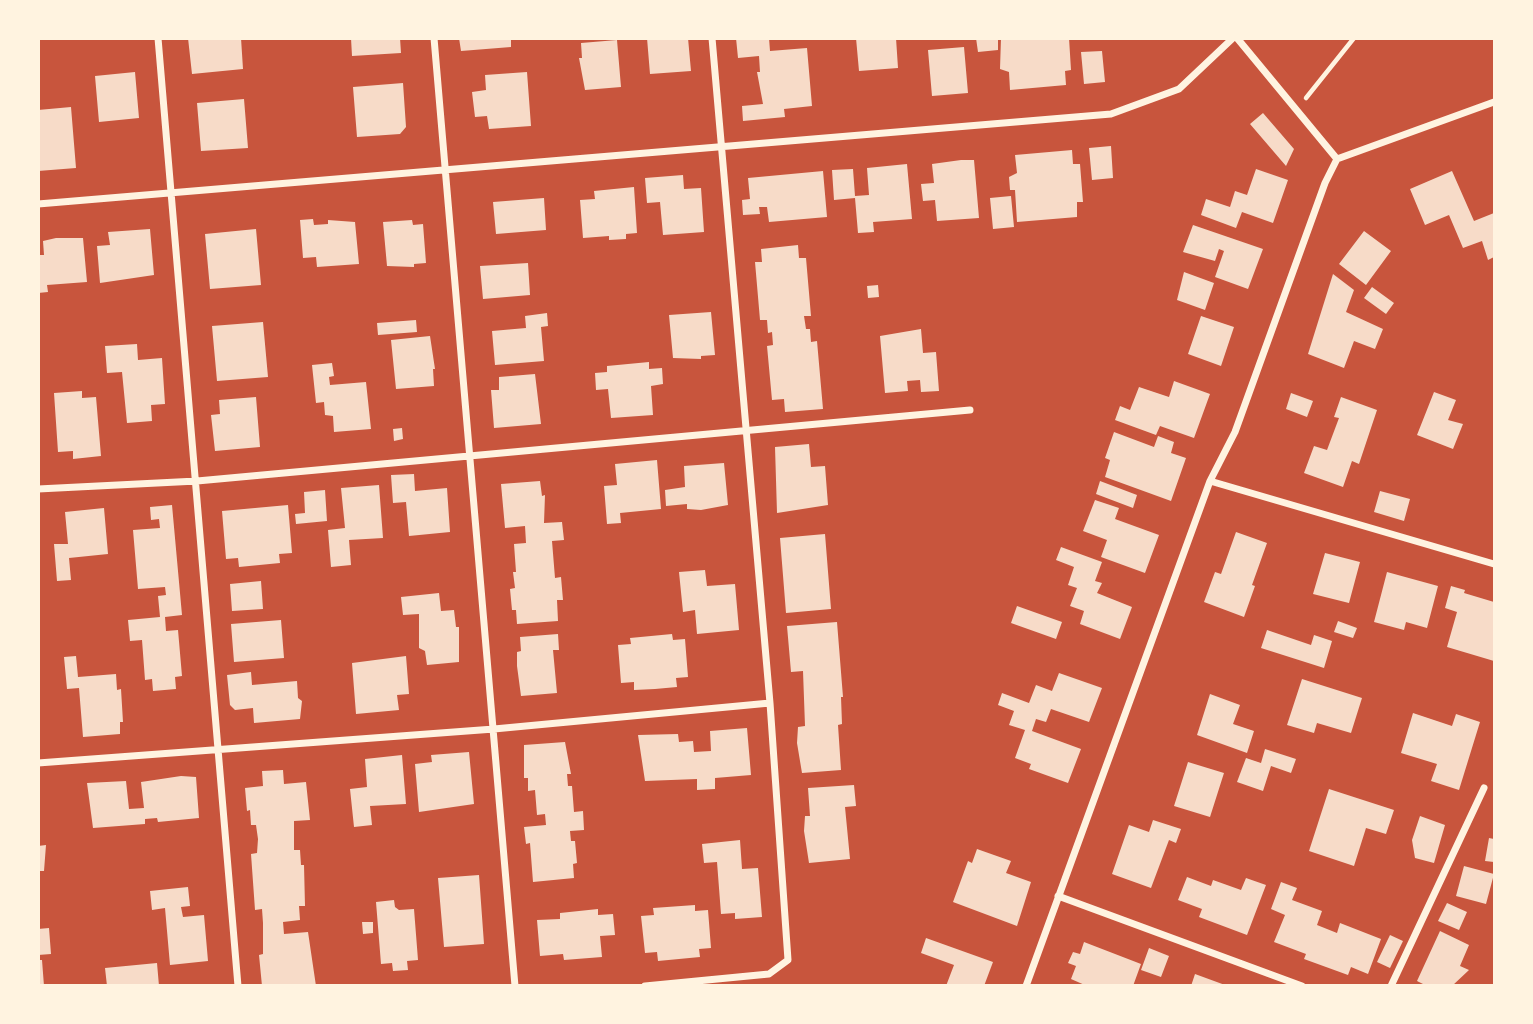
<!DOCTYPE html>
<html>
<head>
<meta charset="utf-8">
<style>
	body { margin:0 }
	#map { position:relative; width:1533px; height:1024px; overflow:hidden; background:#c8553d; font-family:"Work Sans",sans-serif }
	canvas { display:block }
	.frame { position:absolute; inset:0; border:40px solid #fff3e0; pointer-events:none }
</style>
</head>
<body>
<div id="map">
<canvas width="1533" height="1024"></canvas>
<div class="frame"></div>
</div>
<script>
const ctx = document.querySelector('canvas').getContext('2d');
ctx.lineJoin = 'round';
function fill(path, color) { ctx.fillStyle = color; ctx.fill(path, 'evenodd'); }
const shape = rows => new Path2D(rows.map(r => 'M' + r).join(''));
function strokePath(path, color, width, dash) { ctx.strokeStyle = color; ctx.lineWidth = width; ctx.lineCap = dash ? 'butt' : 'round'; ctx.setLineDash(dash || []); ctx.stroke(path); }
fill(shape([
	[188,38,241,38,243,69,192,74],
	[351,38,400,38,401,53,352,56],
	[459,38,511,38,511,47,461,51],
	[647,38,688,38,691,71,650,74],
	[736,38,769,38,770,51,807,48,812,106,784,109,785,117,743,121,742,106,763,104,757,72,760,72,759,56,738,58],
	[856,38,896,38,898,68,859,71],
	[976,38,998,38,998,50,978,52],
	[1001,38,1069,38,1071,70,1065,71,1066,85,1010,90,1009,72,1000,69],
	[617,40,621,87,585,90,579,58,582,58,581,43],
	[964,47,968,93,932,96,928,50],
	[1102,51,1105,82,1084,84,1081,52],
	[135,72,139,118,99,122,95,76],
	[527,72,531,126,489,129,487,116,475,117,472,92,486,90,485,75],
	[403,83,406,127,400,134,357,137,353,87],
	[244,99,248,148,201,151,197,103],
	[71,107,76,168,38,171,38,110],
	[1263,113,1294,149,1286,166,1250,124],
	[1111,146,1113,178,1092,180,1089,148],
	[1072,150,1073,164,1080,164,1083,202,1077,202,1077,217,1017,222,1015,190,1010,190,1009,177,1017,173,1015,155],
	[961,160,974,160,979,218,937,221,935,200,923,201,921,184,934,183,932,164],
	[907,164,912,219,873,222,874,232,858,233,855,198,834,200,832,170,853,169,855,196,869,195,867,168],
	[1256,169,1288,180,1273,223,1242,212,1236,228,1201,215,1206,199,1230,207,1235,191,1247,195],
	[823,171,827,217,769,222,767,207,759,207,760,214,743,215,742,200,750,199,748,178],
	[1452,171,1474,221,1494,213,1494,257,1488,260,1482,241,1463,248,1449,215,1425,225,1410,189],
	[683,175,684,189,701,188,704,232,663,235,660,202,647,203,645,178],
	[634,187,637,233,626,234,626,239,609,240,609,236,583,238,580,200,595,199,594,191],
	[1011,196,1014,227,993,229,990,198],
	[544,198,546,230,496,234,493,202],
	[313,219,314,225,328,224,328,220,355,222,359,264,317,267,316,257,303,258,300,220],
	[412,220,413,225,423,224,426,263,414,264,414,267,387,266,383,222],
	[1193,225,1263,249,1248,289,1215,277,1224,251,1219,249,1215,261,1183,252],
	[150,229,154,275,100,283,97,246,110,245,108,232],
	[256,229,261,285,210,289,205,234],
	[1364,231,1391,251,1366,285,1339,264],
	[56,238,83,238,87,282,47,285,48,292,38,293,38,255,44,255,43,241],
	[798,245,799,258,806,258,811,316,804,316,806,329,810,329,811,342,817,341,823,409,785,412,784,399,772,400,767,346,773,345,772,332,768,333,767,320,760,320,755,262,762,262,761,249],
	[528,263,530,295,483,299,480,266],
	[1184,272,1214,283,1205,310,1177,300],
	[1333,274,1354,290,1346,312,1383,329,1375,349,1354,341,1344,368,1308,354],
	[878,285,879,297,868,298,867,286],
	[1372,287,1394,303,1386,314,1364,298],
	[711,312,715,355,701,356,701,359,673,358,669,315],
	[547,313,548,326,541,327,544,361,495,365,492,331,526,328,525,316],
	[1201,316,1234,327,1221,366,1188,354],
	[416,320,417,332,378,335,377,323],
	[263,322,268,377,217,381,212,326],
	[921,329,923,353,936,352,939,391,921,392,920,380,907,381,908,391,885,393,880,336],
	[430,336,435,369,433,369,434,386,396,389,391,340],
	[137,344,138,360,162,358,165,404,151,405,152,421,127,423,122,372,107,373,105,346],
	[649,362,649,369,662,368,663,384,651,386,653,415,611,418,608,389,596,390,595,373,607,372,607,366],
	[332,363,334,376,329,377,330,385,366,382,371,429,334,432,333,416,325,415,324,402,316,403,312,365],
	[535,374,541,424,494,428,491,390,499,390,499,377],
	[1174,381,1210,394,1194,438,1160,426,1156,435,1115,420,1120,406,1130,410,1139,387,1169,397],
	[82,391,82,398,96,397,101,456,73,459,73,451,58,452,54,393],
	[1434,392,1456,400,1448,420,1463,424,1453,449,1417,435],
	[1291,393,1313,401,1307,417,1286,409],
	[256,397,260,447,215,451,211,415,220,414,219,400],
	[1341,397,1377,410,1359,464,1352,461,1343,487,1304,473,1314,446,1327,450,1339,418,1334,417],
	[402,428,403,439,394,441,393,429],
	[1114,432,1154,447,1158,436,1174,442,1171,453,1186,458,1171,501,1105,477,1110,460,1105,458],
	[809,444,811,467,825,466,828,505,777,513,775,447],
	[657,460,661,509,620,513,621,523,607,524,604,486,617,485,615,464],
	[724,463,728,505,701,510,687,509,687,504,666,506,665,490,685,487,684,466],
	[414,474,415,491,447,488,450,532,409,536,406,502,393,503,391,475],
	[540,481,542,496,545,495,544,523,562,522,564,540,552,541,555,578,561,577,563,600,557,600,558,621,517,624,516,610,512,610,510,589,515,588,513,572,516,572,514,544,526,543,525,526,505,528,501,484],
	[1100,481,1137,495,1133,508,1096,494],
	[379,485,383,538,349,540,351,565,331,567,328,530,345,528,341,488],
	[325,490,327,521,296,524,295,514,305,513,304,492],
	[1380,491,1410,499,1404,521,1374,512],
	[1095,500,1119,508,1115,519,1159,535,1145,573,1101,557,1107,540,1083,531],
	[172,505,182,615,165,617,166,631,178,630,182,676,175,677,176,689,153,691,152,679,145,680,142,640,130,641,128,620,160,617,158,596,166,595,165,587,138,589,133,530,160,528,159,519,151,520,150,507],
	[288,505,292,553,279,554,280,563,239,567,238,558,226,559,222,511],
	[104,508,108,554,69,558,71,580,57,581,54,544,68,544,65,512],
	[1236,532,1267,543,1252,585,1255,586,1244,617,1204,602,1215,572,1221,574],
	[825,534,831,609,786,613,780,538],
	[1061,547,1102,562,1095,581,1102,583,1097,593,1132,607,1120,639,1080,624,1084,611,1070,606,1077,588,1068,585,1074,567,1056,560],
	[1325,553,1360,562,1349,603,1313,594],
	[705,570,707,586,735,584,739,630,697,634,695,610,683,612,679,572],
	[1387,572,1438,586,1427,628,1406,622,1404,630,1374,622],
	[261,581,263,609,232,611,230,584],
	[1451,586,1465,590,1464,593,1494,602,1494,661,1447,647,1457,612,1445,608],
	[439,593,441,611,454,610,456,627,459,627,459,662,427,665,425,651,419,648,419,614,403,615,401,597],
	[1017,606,1062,622,1056,639,1011,623],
	[281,620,284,658,234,662,231,624],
	[1338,621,1357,628,1353,638,1334,632],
	[837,622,843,697,841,697,842,724,838,725,841,770,802,773,797,743,798,727,805,726,803,671,791,672,787,626],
	[1267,630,1311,645,1314,635,1332,641,1324,668,1261,648],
	[558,634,559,650,553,650,557,693,521,696,517,666,517,652,521,651,520,637],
	[672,634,673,640,685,639,688,677,676,678,677,687,655,689,634,690,634,682,621,683,618,645,631,644,630,638],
	[76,656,78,677,116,674,117,690,121,689,123,722,120,722,120,734,83,737,79,688,67,689,64,657],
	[406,656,409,694,397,695,399,710,356,714,352,663],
	[251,672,252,685,297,681,298,698,302,701,300,719,254,723,253,708,235,710,230,705,227,675],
	[1059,673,1102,688,1089,722,1051,709,1046,722,1036,719,1032,731,1081,749,1068,783,1029,769,1031,764,1015,758,1025,730,1009,725,1014,711,998,705,1002,693,1029,703,1036,685,1052,691],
	[1302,679,1362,698,1351,733,1317,723,1314,733,1287,725],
	[1210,694,1240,705,1233,724,1254,731,1247,753,1197,735],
	[1413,713,1452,726,1456,714,1480,722,1459,790,1431,781,1437,764,1401,753],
	[747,728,751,775,715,778,715,789,697,790,697,779,645,781,638,735,678,734,679,742,693,741,694,752,711,751,710,731],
	[565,742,571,774,567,774,568,786,572,786,574,812,583,811,584,830,570,831,571,841,575,841,577,863,573,864,574,878,533,882,530,843,526,844,524,827,546,825,545,814,537,815,535,790,528,791,528,778,524,778,524,745],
	[1265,749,1296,759,1291,773,1271,766,1263,791,1237,782,1246,758,1261,763],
	[469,752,474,804,419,812,415,764,432,762,431,755],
	[402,755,406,804,370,806,372,825,354,827,350,789,367,787,365,759],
	[1188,762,1224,773,1210,817,1174,806],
	[283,770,284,784,306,782,310,820,294,821,294,850,300,850,301,865,304,865,305,906,299,906,300,920,283,922,284,934,308,932,316,986,262,986,259,955,263,954,263,923,262,909,255,910,251,854,257,853,258,839,256,825,251,825,250,810,247,811,245,788,263,786,262,771],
	[181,776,196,777,199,818,158,822,157,818,145,819,145,824,93,828,87,783,126,781,129,809,144,808,141,782],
	[854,785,856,806,845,807,850,859,809,863,804,831,805,816,810,816,808,788],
	[1329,789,1394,810,1386,834,1366,828,1354,866,1309,851],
	[1420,816,1445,825,1434,863,1415,858,1412,840],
	[1153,820,1181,829,1176,843,1169,840,1151,888,1112,874,1129,825,1149,832],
	[1489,838,1494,839,1494,862,1485,861],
	[740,840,742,869,758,868,762,917,735,919,735,913,721,914,717,862,704,863,702,844],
	[46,845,44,871,38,871,38,846],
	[977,849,1011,861,1006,873,1031,882,1017,926,953,902,968,861,972,863],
	[1464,866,1494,874,1486,904,1456,896],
	[479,875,484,944,444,947,438,878],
	[1187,877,1211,886,1213,880,1241,890,1246,878,1266,885,1247,935,1199,917,1202,909,1178,900],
	[1281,882,1297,888,1292,900,1322,911,1317,925,1337,933,1340,923,1381,939,1368,974,1351,967,1348,975,1304,959,1306,954,1274,942,1285,915,1271,909],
	[188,887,190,906,181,907,183,917,204,915,208,961,170,965,165,908,152,910,150,891],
	[394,900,395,907,399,910,414,909,418,960,407,961,408,970,393,971,392,963,381,964,376,902],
	[1447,903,1467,912,1459,930,1438,921],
	[695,905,695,911,708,910,711,948,699,949,700,957,658,961,657,952,645,953,641,916,654,915,653,908],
	[598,909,598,915,613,914,615,935,600,936,602,957,564,960,563,954,540,956,537,920,560,919,560,913],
	[362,922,373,922,373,933,363,934],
	[49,928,51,954,38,955,38,929],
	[1440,931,1469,945,1460,966,1469,970,1452,986,1427,986,1417,981],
	[1390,935,1403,941,1390,968,1377,962],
	[926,938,993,962,984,986,946,986,954,965,921,953],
	[1084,942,1141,964,1133,986,1087,986,1071,979,1076,966,1068,963,1073,952,1080,954],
	[1149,948,1169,956,1161,977,1141,970],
	[38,960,42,960,44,986,38,986],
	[157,963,159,986,107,986,105,968],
	[1195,974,1225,985,1225,986,1191,986]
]), '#f7dbc8');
strokePath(shape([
	[1306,98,1354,38]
]), '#fff3e0', 4.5);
strokePath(shape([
	[158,38,238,986],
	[434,38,515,986],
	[1237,38,1337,159],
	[1337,159,1494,102],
	[38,204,1111,114,1179,89,1233,38],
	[1210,481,1494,564],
	[38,489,197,481,970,410],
	[38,763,494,729,770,703],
	[1058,896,1302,986],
	[645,986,769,974,788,960,770,703,712,38],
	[1026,986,1210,481,1235,432,1325,183,1337,159],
	[1391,986,1484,788]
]), '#fff3e0', 7);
</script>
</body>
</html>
